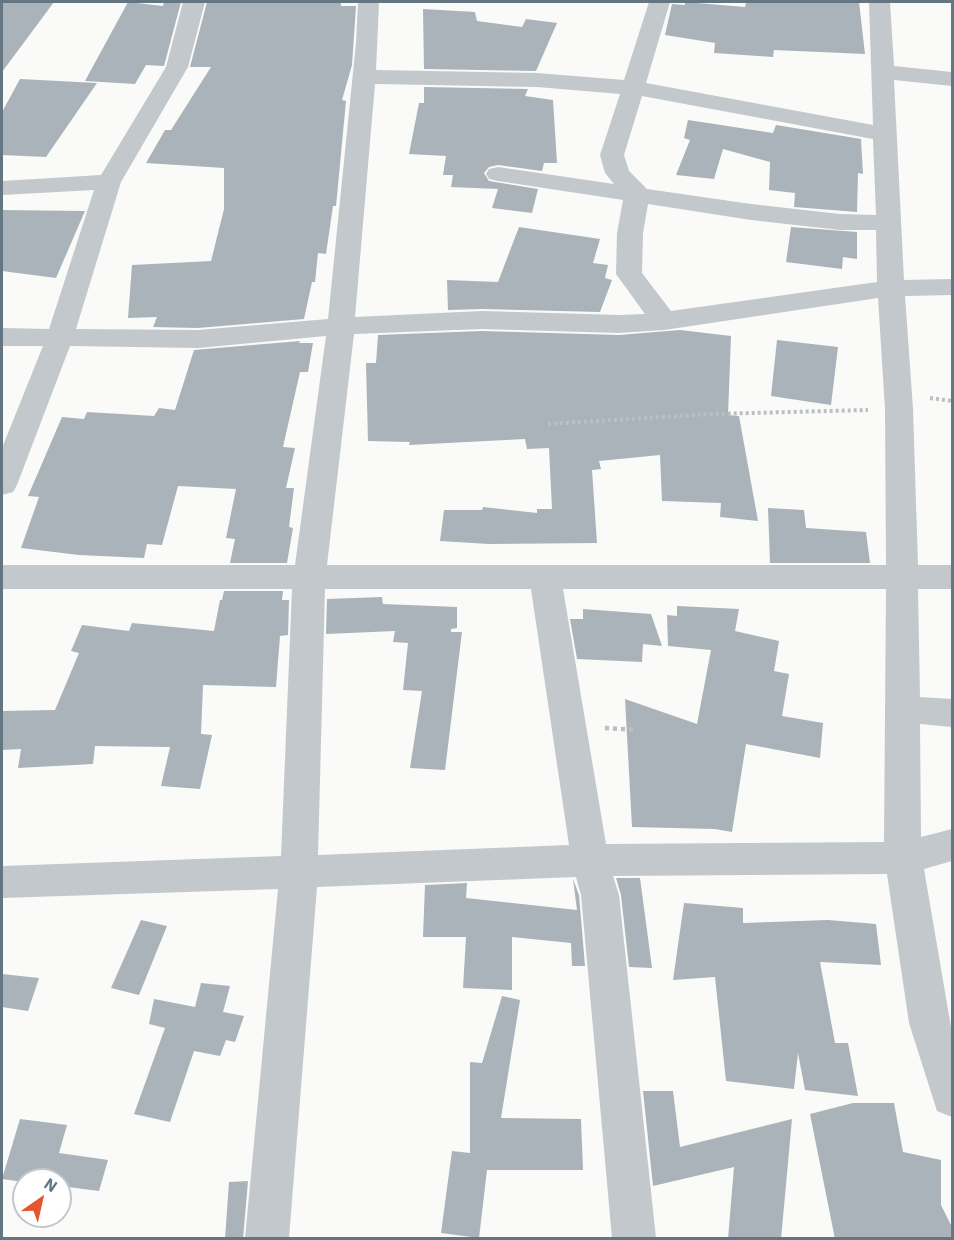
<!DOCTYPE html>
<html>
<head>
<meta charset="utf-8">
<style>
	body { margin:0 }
	#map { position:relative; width:954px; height:1240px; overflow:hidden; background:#fafaf8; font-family:"IBM Plex Sans",sans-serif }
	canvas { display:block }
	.frame { position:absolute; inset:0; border:3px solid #657683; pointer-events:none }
	.north { position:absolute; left:12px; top:1168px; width:60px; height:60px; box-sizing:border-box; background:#fff; border:2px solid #c1c8cd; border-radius:50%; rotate:34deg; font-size:16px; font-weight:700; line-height:24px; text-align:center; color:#657683 }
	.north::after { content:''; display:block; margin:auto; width:21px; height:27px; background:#e4572e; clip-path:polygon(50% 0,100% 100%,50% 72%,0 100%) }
</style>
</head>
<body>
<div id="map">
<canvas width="954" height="1240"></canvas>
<div class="frame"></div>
<div class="north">N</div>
</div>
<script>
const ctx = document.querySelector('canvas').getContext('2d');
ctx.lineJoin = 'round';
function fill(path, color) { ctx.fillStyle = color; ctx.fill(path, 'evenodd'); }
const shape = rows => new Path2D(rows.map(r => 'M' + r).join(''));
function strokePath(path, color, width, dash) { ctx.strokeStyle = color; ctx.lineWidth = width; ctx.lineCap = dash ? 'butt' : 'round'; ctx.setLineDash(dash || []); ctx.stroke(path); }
fill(shape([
	[2,2,54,2,2,72],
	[128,2,163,6,164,2,181,2,164,66,146,65,135,84,85,81],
	[207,2,341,3,341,6,356,6,352,65,342,100,346,101,336,206,333,206,326,254,318,253,315,282,312,282,304,319,198,328,153,327,157,317,128,318,132,265,211,261,224,209,224,168,146,163,165,130,171,130,211,67,190,67],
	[685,2,745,7,746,2,859,2,865,54,774,50,773,57,714,53,715,43,665,35,672,4,685,5],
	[423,9,475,12,477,21,522,27,526,19,557,23,536,71,424,69],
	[20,79,97,83,46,157,2,155,2,112],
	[424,87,528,89,525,96,553,100,557,163,544,163,542,171,498,165,489,167,484,173,489,181,538,189,532,213,492,208,498,189,451,187,453,175,443,175,446,156,409,154,419,103,424,103],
	[688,120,773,133,776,125,861,139,863,174,858,173,857,212,794,207,795,193,769,190,770,162,723,149,714,179,676,175,690,140,684,138],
	[2,210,85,211,56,278,2,271],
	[519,227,600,239,593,263,608,265,605,278,612,280,600,312,482,309,448,310,447,280,498,282],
	[791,227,857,232,857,259,843,257,842,269,786,262],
	[680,330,731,336,728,415,739,416,758,521,720,517,721,503,662,501,660,455,599,461,601,469,592,470,597,543,489,544,440,541,444,510,482,510,483,507,537,513,537,509,552,509,549,448,527,449,525,439,409,445,410,442,368,441,366,363,376,363,378,335,482,331,619,335],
	[777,340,838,347,831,405,771,396],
	[300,341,299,343,313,343,308,372,300,372,283,447,295,448,286,488,294,488,289,527,293,528,287,563,230,563,235,539,226,538,236,489,178,486,162,545,147,544,144,558,79,555,21,548,39,497,28,496,62,417,84,419,87,412,154,416,159,408,175,410,194,350],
	[768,508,804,510,806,528,866,532,870,563,770,563],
	[224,591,283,591,282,600,289,600,288,635,280,636,276,687,203,685,201,734,212,735,200,789,161,786,170,747,95,746,93,764,18,768,21,749,2,750,2,711,55,710,79,653,71,651,82,625,129,631,132,623,214,631,220,600,222,600],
	[382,597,383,604,457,607,457,628,451,629,451,632,462,632,445,770,410,768,422,691,403,690,408,643,393,642,395,631,326,634,327,599],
	[677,606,739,609,735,631,779,641,774,671,789,674,782,716,823,723,820,758,746,744,732,832,715,829,632,827,625,699,697,724,711,650,668,646,667,615,677,616],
	[583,609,651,614,662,646,643,644,642,662,577,659,570,619,583,619],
	[616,878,640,878,652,968,629,967,621,895],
	[573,879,579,895,585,966,572,966,571,943,512,937,512,990,463,988,466,937,423,937,425,885,467,883,466,898,577,910],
	[684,903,743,908,743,923,828,920,876,924,881,965,820,962,835,1043,848,1043,858,1096,805,1090,798,1053,794,1089,726,1081,715,977,673,980],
	[141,920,167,926,139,995,111,988],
	[2,974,39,978,28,1011,2,1007],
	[201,983,230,986,223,1012,244,1016,235,1042,226,1040,220,1056,194,1051,170,1122,134,1114,165,1028,149,1024,154,999,195,1007],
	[502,996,520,1000,501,1118,581,1119,583,1170,487,1170,479,1238,441,1233,452,1151,470,1153,470,1062,482,1063],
	[643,1091,673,1091,680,1147,792,1119,781,1239,728,1239,734,1167,653,1186],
	[853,1103,894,1103,903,1152,941,1160,941,1205,952,1227,952,1239,835,1239,810,1114],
	[20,1119,67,1125,59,1153,108,1160,99,1191,60,1186,60,1180,24,1182,2,1179],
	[248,1181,243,1239,225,1239,229,1182]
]), '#aab3b9');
strokePath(shape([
	[930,398,952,401],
	[548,424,712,414,868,410]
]), '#bbbfc2', 4, [3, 3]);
strokePath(shape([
	[605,728,636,730]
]), '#bbbfc2', 4.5, [4, 4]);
fill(shape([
	[183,2,205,2,188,67,121,182,76,329,198,330,328,319,356,43,358,2,379,2,376,70,537,73,624,80,649,2,670,2,646,83,873,125,869,2,890,2,894,66,952,72,952,86,894,80,904,280,952,279,952,295,905,296,913,409,918,565,952,565,952,589,918,589,920,697,952,699,952,727,920,724,921,837,952,829,952,861,924,869,952,1033,952,1117,937,1111,909,1023,887,874,613,876,619,895,656,1238,612,1238,581,895,576,877,317,887,289,1238,245,1238,278,889,2,898,2,866,281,856,292,589,2,589,2,565,295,565,326,336,198,348,70,346,17,485,13,492,2,495,2,448,43,346,2,346,2,328,49,329,94,190,2,195,2,181,101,175,166,67,183,2],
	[375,84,537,87,620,94,600,155,605,173,614,184,498,167,489,169,486,174,489,179,498,181,623,200,617,233,616,274,645,314,619,315,482,311,355,317,375,84],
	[642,96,873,139,876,215,840,214,751,204,647,189,629,171,624,155,642,96],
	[648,204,751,220,840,230,876,230,877,282,671,311,642,273,643,233,648,204],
	[878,298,885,409,886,565,327,565,354,334,482,329,619,333,664,330,878,298],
	[325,589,531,589,569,845,318,855,325,589],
	[563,589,886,589,884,842,606,844,563,589]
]), '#c3c8cc');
</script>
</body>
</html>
